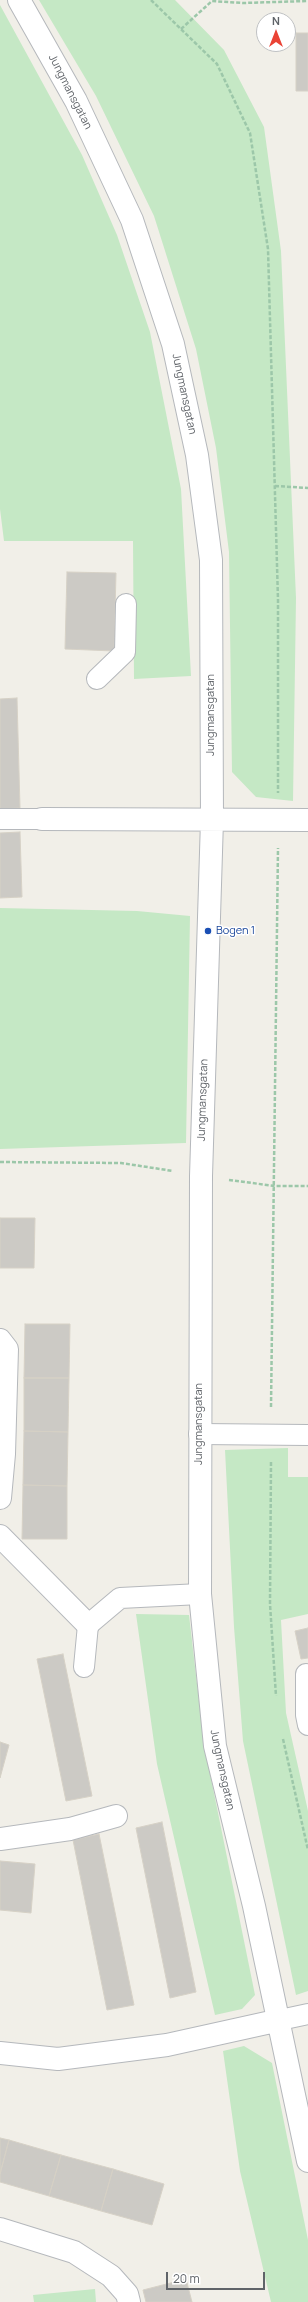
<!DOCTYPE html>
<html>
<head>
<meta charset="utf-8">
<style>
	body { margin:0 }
	#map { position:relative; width:308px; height:2302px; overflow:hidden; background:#f1efe8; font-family:Manrope,sans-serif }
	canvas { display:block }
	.north { position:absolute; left:256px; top:12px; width:40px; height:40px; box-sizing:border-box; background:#fff; border:1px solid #bfc1c3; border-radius:50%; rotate:0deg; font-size:11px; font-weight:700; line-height:16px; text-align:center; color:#5f6368 }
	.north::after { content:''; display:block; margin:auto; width:14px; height:18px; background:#ea4335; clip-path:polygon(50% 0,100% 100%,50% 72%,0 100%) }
	.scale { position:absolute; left:166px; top:2272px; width:99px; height:18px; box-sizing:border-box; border:2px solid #5f6368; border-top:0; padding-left:5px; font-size:12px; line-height:14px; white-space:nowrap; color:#5f6368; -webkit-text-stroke:3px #fff; paint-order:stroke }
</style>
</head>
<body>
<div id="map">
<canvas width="308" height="2302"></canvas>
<div class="north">N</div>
<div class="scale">20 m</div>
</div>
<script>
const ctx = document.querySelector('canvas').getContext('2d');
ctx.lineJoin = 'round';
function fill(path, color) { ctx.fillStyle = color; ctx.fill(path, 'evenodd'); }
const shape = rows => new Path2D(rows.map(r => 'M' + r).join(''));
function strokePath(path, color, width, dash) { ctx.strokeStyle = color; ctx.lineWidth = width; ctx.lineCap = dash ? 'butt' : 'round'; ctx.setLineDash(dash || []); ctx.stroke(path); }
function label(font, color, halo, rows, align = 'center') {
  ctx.font = font + ' Manrope,sans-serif'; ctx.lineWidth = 3; ctx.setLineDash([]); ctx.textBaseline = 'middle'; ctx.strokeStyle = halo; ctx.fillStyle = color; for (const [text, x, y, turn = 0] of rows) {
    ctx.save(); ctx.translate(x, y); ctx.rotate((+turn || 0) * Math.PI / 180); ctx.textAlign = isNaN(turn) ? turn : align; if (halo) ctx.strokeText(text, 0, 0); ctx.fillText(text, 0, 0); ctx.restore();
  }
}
fill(shape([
	[39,0,175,0,224,50,264,127,281,251,296,598,293,801,256,797,232,772,229,552,216,448,196,349,154,216,96,96],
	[0,5,82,155,117,235,150,332,181,489,191,676,134,679,133,541,4,541,0,509],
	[0,908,137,911,190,916,186,1143,0,1149],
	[288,1448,288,1477,308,1477,308,1614,281,1620,286,1713,308,1811,308,1991,296,1995,243,1741,234,1627,225,1450],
	[136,1614,189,1615,204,1744,255,1995,242,2009,215,2015,157,1764],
	[244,2046,272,2063,308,2240,308,2302,271,2302,240,2171,223,2051],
	[95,2289,96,2302,34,2302,33,2295]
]), '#c5e8c5');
const building = shape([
	[296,33,308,33,308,91,296,91,296,33],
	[67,572,116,573,114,651,65,649,67,572],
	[17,698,20,808,0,809,0,699,17,698],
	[20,832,22,897,0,898,0,833,20,832],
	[0,1218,35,1218,34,1268,0,1268,0,1218],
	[25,1324,70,1324,69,1378,24,1378,25,1324],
	[24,1378,69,1378,68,1432,24,1431,24,1378],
	[24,1431,68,1432,67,1486,23,1485,24,1431],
	[23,1485,67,1486,67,1539,22,1539,23,1485],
	[308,1628,308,1658,301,1659,295,1631,308,1628],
	[63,1654,92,1796,66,1801,37,1659,63,1654],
	[0,1742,9,1745,0,1778,0,1742],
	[162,1822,196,1992,170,1998,136,1828,162,1822],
	[99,1834,134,2005,107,2010,73,1840,99,1834],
	[0,1861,35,1864,31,1913,0,1910,0,1861],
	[0,2138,9,2140,0,2174,0,2138],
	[9,2140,61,2155,49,2196,0,2182,0,2174,9,2140],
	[61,2155,113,2169,101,2211,49,2196,61,2155],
	[113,2169,164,2184,152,2225,101,2211,113,2169],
	[186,2279,192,2302,146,2302,143,2290,186,2279]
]);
fill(building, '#cccac5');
strokePath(building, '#d6d1c6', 1);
const lane = shape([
	[97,679,125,652,126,604],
	[0,819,42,819],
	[199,1434,308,1435],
	[84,1667,88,1625,120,1598,200,1594],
	[306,1674,306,1715,308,1725],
	[280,2020,308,2014]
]);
const street = shape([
	[19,0,76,101,132,220,173,344,197,455,211,560,212,820,201,1176,200,1594,215,1746,254,1906,308,2161],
	[42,819,308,820],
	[0,1340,7,1349,4,1454,0,1498],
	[0,1536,88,1625],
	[0,1839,70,1829,116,1816],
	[0,2053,58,2059,167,2045,280,2020],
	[0,2229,74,2252,111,2276,127,2294,129,2302]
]);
strokePath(lane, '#b5b8bc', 22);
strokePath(street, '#b5b8bc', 24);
strokePath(shape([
	[151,0,217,64,250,133,268,249,278,600,278,793],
	[181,29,212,1,243,3,308,1],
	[275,486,308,488],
	[0,1162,121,1163,173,1171],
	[229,1180,275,1186,308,1186],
	[271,1407,278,848],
	[271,1462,270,1604,276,1696],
	[283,1739,308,1850]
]), '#9cc7a9', 2.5, [4, 2]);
strokePath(lane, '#fff', 20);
strokePath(street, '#fff', 22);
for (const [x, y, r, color] of [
	[208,931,4,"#1a4fb4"]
]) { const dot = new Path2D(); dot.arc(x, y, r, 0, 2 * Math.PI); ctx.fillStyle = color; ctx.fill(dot); strokePath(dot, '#fff', 1.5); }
label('11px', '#5f6368', '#fff', [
	["Jungmansgatan",70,92,63],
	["Jungmansgatan",184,394,78],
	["Jungmansgatan",211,715,-90],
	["Jungmansgatan",203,1100,-88],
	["Jungmansgatan",199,1424,-90],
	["Jungmansgatan",222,1770,78]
]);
label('11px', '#164399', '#fff', [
	["Bogen 1",216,931]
], 'left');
</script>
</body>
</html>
